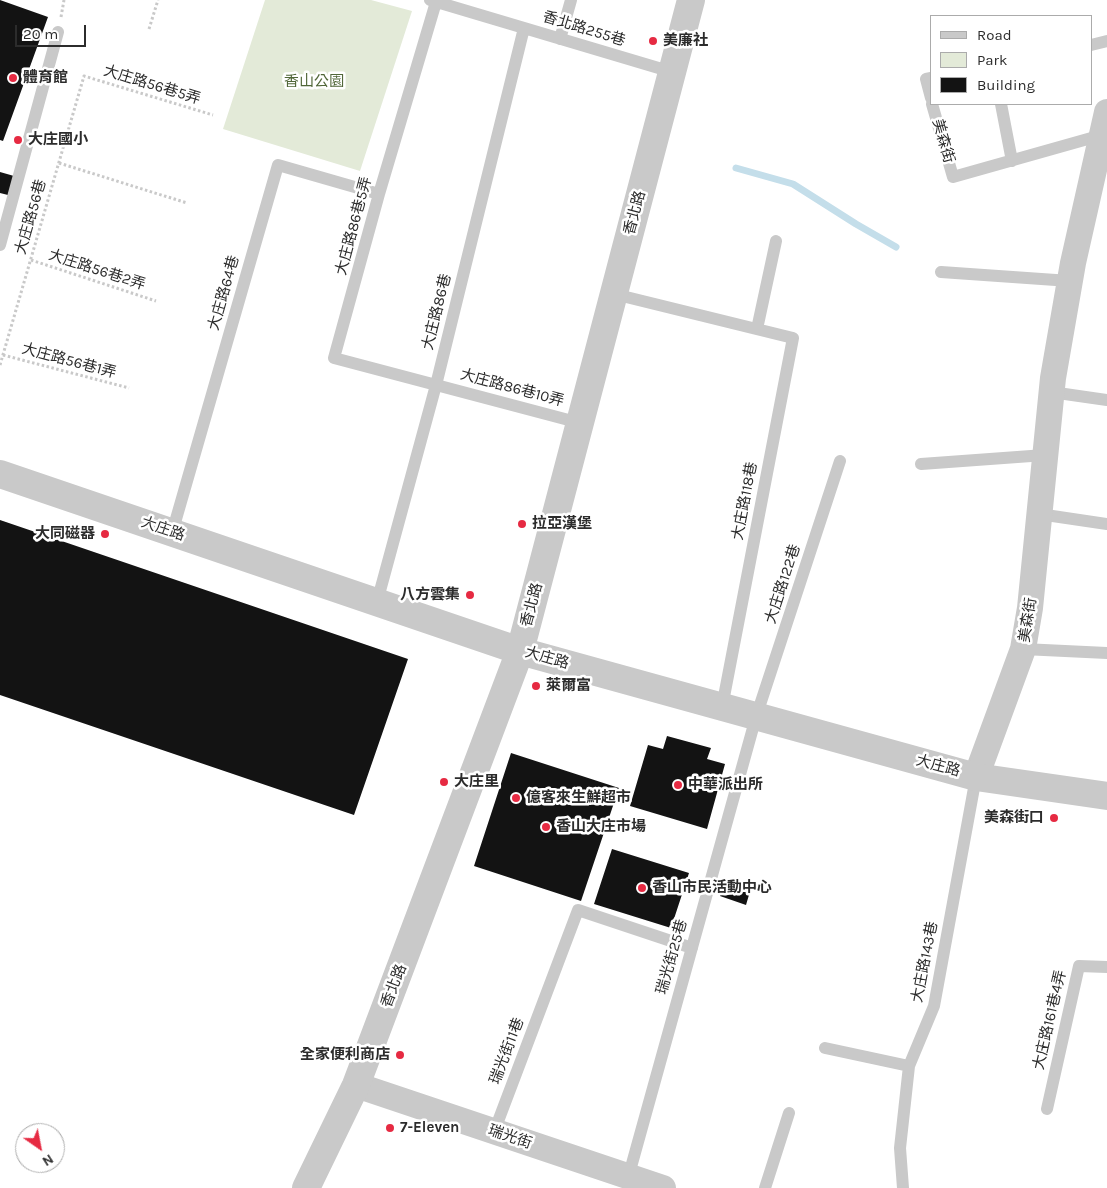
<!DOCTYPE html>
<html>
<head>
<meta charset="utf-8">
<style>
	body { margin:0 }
	#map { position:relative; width:1107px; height:1188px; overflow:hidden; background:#fff; font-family:Karla,sans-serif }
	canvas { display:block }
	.legend { position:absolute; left:930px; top:15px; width:162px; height:90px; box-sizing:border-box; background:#fff; border:1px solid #ababab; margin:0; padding:6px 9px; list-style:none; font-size:15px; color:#2c2c2c }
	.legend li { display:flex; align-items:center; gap:10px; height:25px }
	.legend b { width:25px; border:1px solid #ababab }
	.north { position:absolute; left:15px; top:1123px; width:50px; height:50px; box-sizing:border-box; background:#fff; border:1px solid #ababab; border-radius:50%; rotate:147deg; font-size:14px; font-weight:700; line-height:20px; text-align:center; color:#2c2c2c }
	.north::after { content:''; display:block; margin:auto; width:18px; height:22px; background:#e62a42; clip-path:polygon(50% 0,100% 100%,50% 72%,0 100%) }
	.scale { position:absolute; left:15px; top:25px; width:71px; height:22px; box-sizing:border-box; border:2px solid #2c2c2c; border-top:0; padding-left:6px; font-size:15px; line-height:18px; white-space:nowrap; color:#2c2c2c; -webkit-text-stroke:4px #fff; paint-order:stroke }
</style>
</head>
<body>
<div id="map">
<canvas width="1107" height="1188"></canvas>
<ul class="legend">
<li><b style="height:6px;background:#c9c9c9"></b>Road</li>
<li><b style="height:14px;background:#e3ead8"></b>Park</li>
<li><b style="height:14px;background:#131313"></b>Building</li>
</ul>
<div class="north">N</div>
<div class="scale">20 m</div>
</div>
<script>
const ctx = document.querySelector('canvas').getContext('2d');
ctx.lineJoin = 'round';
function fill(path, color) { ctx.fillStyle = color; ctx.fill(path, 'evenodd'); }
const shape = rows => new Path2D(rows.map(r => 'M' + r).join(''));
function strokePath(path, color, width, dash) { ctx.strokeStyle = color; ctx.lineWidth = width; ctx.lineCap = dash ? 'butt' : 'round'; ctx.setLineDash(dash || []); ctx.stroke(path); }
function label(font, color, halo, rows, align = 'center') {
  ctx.font = font + ' Karla,"Noto Sans TC",sans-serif'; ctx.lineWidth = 5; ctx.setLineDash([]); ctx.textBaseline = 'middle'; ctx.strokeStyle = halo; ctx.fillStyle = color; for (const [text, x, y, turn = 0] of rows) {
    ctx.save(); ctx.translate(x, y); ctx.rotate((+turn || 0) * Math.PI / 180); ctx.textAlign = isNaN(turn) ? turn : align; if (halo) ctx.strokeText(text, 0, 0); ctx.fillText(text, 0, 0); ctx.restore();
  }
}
fill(shape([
	[265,0,371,0,412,11,360,171,223,129]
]), '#e3ead8');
strokePath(shape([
	[736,168,793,184,856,224,896,247]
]), '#c4deea', 7);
fill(shape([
	[0,0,48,17,3,141,0,140],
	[0,172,14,176,8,195,0,193],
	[0,520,408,659,354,815,0,695],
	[667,736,711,748,707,759,725,764,707,829,630,806,648,745,663,749],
	[511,753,619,788,581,901,474,866],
	[612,849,689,873,671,928,594,904],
	[726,879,751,888,746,905,720,896]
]), '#131313');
strokePath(shape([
	[61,17,64,0],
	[149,29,158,0],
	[59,163,187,203],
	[31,260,156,301],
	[3,355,129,388],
	[0,365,84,76,213,115]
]), '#c9c9c9', 3, [2.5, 2.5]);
strokePath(shape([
	[430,0,672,72],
	[436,2,379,194,334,358,580,423],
	[560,39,571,0],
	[1091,45,1107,41],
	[931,78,926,79,931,98],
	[932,104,953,177,1102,135],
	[1001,104,1012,161],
	[0,245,58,32],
	[941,272,1070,281],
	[614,294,793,338,722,707],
	[757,329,776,241],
	[1051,392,1107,400],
	[921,464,1045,455],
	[1039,514,1107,524],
	[172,533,278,165,379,194],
	[377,602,436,385,524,28],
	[1023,649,1107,653],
	[825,1048,909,1066,934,1006,976,777],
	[1047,1109,1079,966,1107,967],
	[494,1132,578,910,692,948],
	[628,1178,756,717,840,461],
	[765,1188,789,1113],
	[903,1188,900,1148,909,1066]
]), '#c9c9c9', 12);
strokePath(shape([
	[976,777,1023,649,1030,608,1053,378,1073,263,1107,112],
	[356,1085,663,1188]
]), '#c9c9c9', 26);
strokePath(shape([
	[0,474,520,651,976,777,1107,796],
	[306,1188,356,1085,520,651,691,0]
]), '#c9c9c9', 28);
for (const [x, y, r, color] of [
	[653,41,5,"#e62a42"],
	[13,78,5,"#e62a42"],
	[18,140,5,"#e62a42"],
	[522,524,5,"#e62a42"],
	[105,534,5,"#e62a42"],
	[470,595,5,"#e62a42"],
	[536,686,5,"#e62a42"],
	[444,782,5,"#e62a42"],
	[678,785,5,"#e62a42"],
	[516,798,5,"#e62a42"],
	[1054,818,5,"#e62a42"],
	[546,827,5,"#e62a42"],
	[642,888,5,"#e62a42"],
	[400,1055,5,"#e62a42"],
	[390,1128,5,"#e62a42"]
]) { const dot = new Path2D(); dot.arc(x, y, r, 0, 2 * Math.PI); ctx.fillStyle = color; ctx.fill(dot); strokePath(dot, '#fff', 2); }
label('15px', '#2c2c2c', '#fff', [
	["香北路255巷",584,29,17],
	["大庄路56巷5弄",152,85,17],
	["美森街",943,141,74],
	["香北路",635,213,-75],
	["大庄路56巷",31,217,-74],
	["大庄路86巷5弄",354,226,-75],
	["大庄路56巷2弄",97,270,18],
	["大庄路64巷",224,293,-74],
	["大庄路86巷",437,312,-76],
	["大庄路56巷1弄",69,361,15],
	["大庄路86巷10弄",512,388,15],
	["大庄路118巷",745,501,-79],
	["大庄路",163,529,19],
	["大庄路122巷",783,584,-72],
	["香北路",532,605,-75],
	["美森街",1028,620,-81],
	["大庄路",547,658,16],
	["大庄路",938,766,15],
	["瑞光街25巷",672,957,-74],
	["大庄路143巷",925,962,-79],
	["香北路",394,986,-69],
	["大庄路161巷4弄",1050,1020,-77],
	["瑞光街11巷",507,1051,-69],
	["瑞光街",510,1137,19]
]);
label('bold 15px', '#2c2c2c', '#fff', [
	["美廉社",663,41],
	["體育館",23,78],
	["大庄國小",28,140],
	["拉亞漢堡",532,524],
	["大同磁器",95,534,"right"],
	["八方雲集",460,595,"right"],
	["萊爾富",546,686],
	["大庄里",454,782],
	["中華派出所",688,785],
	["億客來生鮮超市",526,798],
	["美森街口",1044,818,"right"],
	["香山大庄市場",556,827],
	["香山市民活動中心",652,888],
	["全家便利商店",390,1055,"right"],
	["7-Eleven",400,1128]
], 'left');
label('15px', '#516739', '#fff', [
	["香山公園",314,82]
]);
</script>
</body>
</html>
